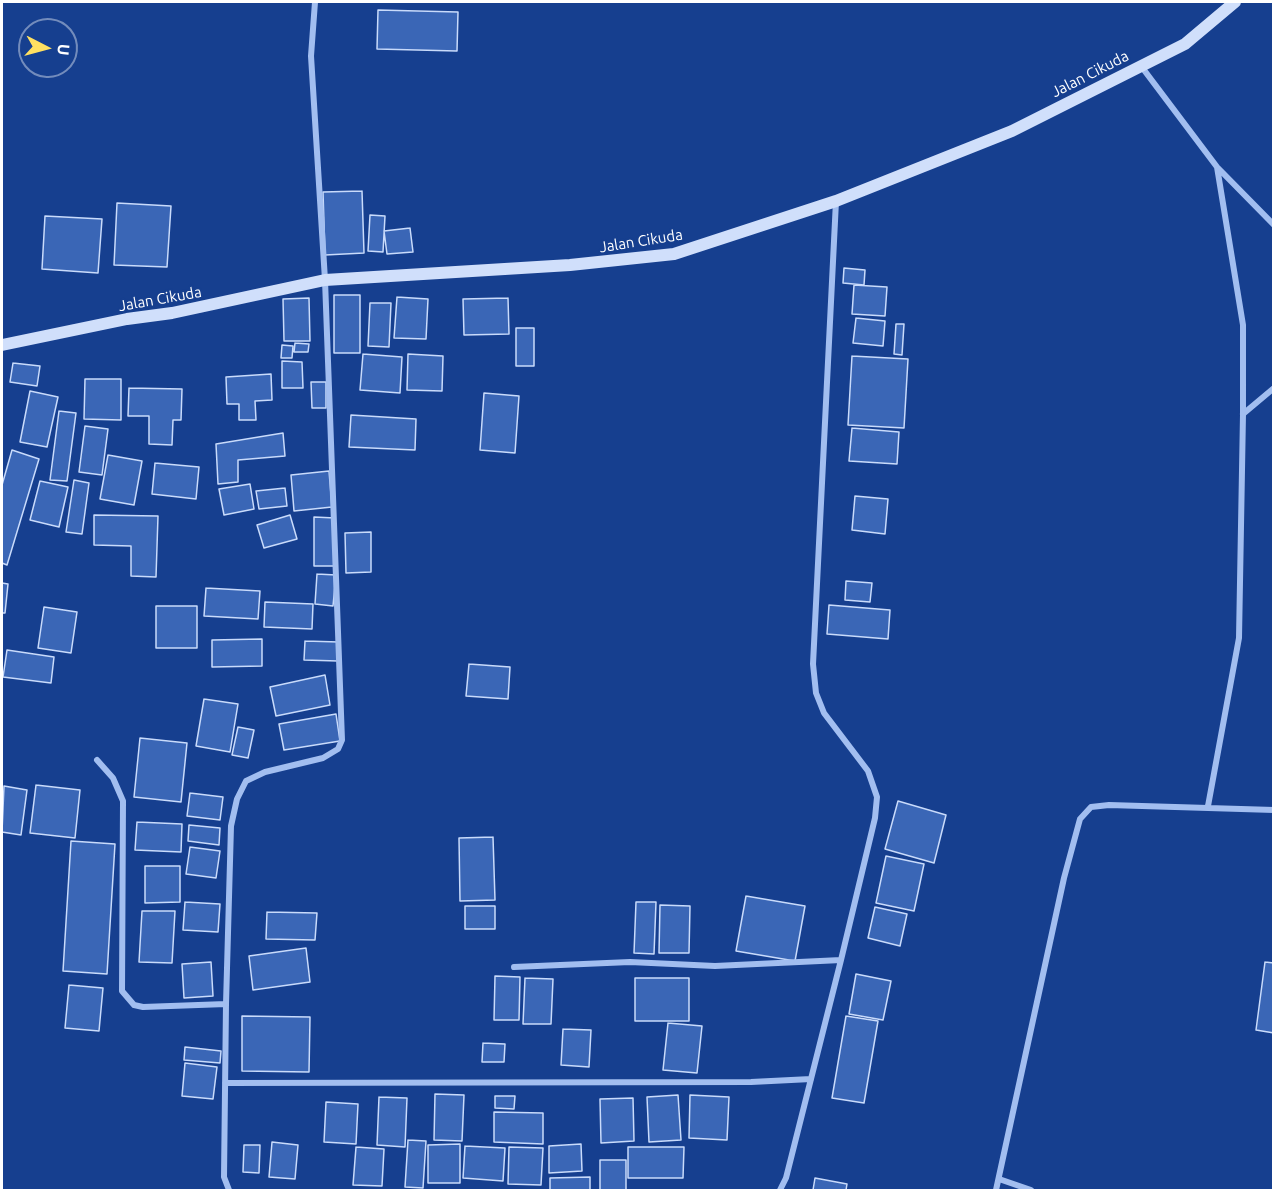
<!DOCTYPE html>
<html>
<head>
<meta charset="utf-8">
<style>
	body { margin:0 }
	#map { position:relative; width:1275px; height:1192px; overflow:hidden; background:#163f8f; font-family:Ubuntu,sans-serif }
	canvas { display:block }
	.frame { position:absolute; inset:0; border:3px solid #fff; pointer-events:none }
	.north { position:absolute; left:18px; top:18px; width:60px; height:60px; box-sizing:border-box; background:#163f8f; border:2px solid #738cbc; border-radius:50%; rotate:96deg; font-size:16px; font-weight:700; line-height:24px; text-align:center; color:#fff }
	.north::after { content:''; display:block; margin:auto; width:21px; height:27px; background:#ffe061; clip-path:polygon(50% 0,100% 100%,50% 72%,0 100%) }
</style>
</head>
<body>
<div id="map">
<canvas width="1275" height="1192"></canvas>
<div class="frame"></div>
<div class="north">U</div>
</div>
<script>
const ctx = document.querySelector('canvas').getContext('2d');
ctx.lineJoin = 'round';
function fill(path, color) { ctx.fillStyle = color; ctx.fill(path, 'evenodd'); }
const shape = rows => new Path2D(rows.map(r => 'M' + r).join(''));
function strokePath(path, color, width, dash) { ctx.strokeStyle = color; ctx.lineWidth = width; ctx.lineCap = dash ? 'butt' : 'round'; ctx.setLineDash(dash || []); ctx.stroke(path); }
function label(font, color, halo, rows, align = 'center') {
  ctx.font = font + ' Ubuntu,sans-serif'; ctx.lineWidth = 4.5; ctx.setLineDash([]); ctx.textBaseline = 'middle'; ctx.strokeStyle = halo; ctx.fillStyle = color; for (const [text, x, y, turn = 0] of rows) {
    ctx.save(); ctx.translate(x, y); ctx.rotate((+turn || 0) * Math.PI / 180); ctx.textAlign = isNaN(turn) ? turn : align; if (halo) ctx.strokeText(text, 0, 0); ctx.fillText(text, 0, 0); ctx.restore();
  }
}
const building = shape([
	[378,10,458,12,457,51,377,49,378,10],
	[362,191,364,253,325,255,323,192,362,191],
	[117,203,171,206,167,267,114,265,117,203],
	[370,215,385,216,383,252,368,251,370,215],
	[45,216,102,219,98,273,42,269,45,216],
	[410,228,413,252,387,254,384,231,410,228],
	[844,268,865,270,864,285,843,283,844,268],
	[854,285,887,287,885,316,852,314,854,285],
	[334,295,360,295,360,353,334,353,334,295],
	[397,297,428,299,426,339,394,338,397,297],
	[309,298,310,341,284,341,283,299,309,298],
	[508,298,509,334,464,335,463,299,508,298],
	[370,303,391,303,389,347,368,346,370,303],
	[856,318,885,321,883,346,853,343,856,318],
	[896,324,904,324,902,355,894,354,896,324],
	[516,328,534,328,534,366,516,366,516,328],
	[295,343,309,344,308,352,294,352,295,343],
	[282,345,293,346,292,358,281,358,282,345],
	[363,354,402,357,400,393,360,390,363,354],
	[408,354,443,356,442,391,407,390,408,354],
	[852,356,908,359,904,428,848,425,852,356],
	[282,361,302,362,303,388,282,388,282,361],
	[13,363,40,366,37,386,10,382,13,363],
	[271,374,272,400,255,401,256,420,239,420,239,404,227,404,226,377,271,374],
	[85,379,121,379,121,420,84,419,85,379],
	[311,382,326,382,326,408,312,408,311,382],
	[129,388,182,389,181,420,173,420,172,445,149,444,149,416,128,416,129,388],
	[30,391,58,397,47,447,20,442,30,391],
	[484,393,519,396,515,453,480,450,484,393],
	[59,411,76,413,67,481,50,480,59,411],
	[351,415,416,419,415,450,349,447,351,415],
	[85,426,108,429,102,475,79,472,85,426],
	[852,428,899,432,897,464,849,461,852,428],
	[283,433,285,456,238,460,238,482,218,484,216,444,283,433],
	[12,450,39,459,7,565,2,563,2,485,12,450],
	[108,455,142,461,134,505,100,499,108,455],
	[155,463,199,467,196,499,152,494,155,463],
	[329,471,332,507,294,511,291,475,329,471],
	[74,480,89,483,82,534,66,532,74,480],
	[40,481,68,487,59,527,30,520,40,481],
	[250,484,254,509,224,515,219,489,250,484],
	[285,488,287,506,259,509,256,491,285,488],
	[855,496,888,499,885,534,852,530,855,496],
	[94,515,158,516,156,577,131,576,131,546,94,545,94,515],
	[290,515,297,539,264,548,257,525,290,515],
	[314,517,335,518,334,566,314,566,314,517],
	[371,532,371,572,346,573,345,533,371,532],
	[317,574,336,575,333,606,315,604,317,574],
	[846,581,872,583,870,602,845,600,846,581],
	[2,583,8,584,5,613,2,613,2,583],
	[206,588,260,591,258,619,204,616,206,588],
	[265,602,313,604,312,629,264,627,265,602],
	[829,605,890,610,888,639,827,634,829,605],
	[156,606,197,606,197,648,156,648,156,606],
	[44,607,77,612,71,653,38,648,44,607],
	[262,639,262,666,212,667,212,640,262,639],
	[305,641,339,642,338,661,304,660,305,641],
	[7,650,54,657,51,683,3,677,7,650],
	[469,664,510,667,508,699,466,696,469,664],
	[325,675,330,705,276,716,270,687,325,675],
	[204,699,238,704,230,752,196,746,204,699],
	[336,714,340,741,284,750,279,724,336,714],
	[238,727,254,730,248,758,232,755,238,727],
	[140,738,187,743,181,802,134,797,140,738],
	[36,785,80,790,75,838,30,833,36,785],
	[4,786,27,790,21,835,2,832,4,786],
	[190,793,223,797,220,820,187,816,190,793],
	[898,801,946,815,934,863,885,849,898,801],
	[137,822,182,824,181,852,135,850,137,822],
	[189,825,220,828,219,845,188,841,189,825],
	[493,837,495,900,460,901,459,838,493,837],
	[71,841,115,844,107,974,63,971,71,841],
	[190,847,220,851,216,878,186,874,190,847],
	[886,856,924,864,914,911,876,903,886,856],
	[145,866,180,866,180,902,145,903,145,866],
	[746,896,805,906,795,961,736,951,746,896],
	[185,902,220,904,218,932,183,930,185,902],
	[636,902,656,902,654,954,634,953,636,902],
	[660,905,690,906,689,953,659,953,660,905],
	[465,906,495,906,495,929,465,929,465,906],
	[875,907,907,914,900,946,868,938,875,907],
	[142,911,175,911,172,963,139,962,142,911],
	[267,912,317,913,315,940,266,939,267,912],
	[306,948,310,982,253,990,249,956,306,948],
	[211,962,213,996,184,998,182,964,211,962],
	[1265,962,1274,963,1274,1033,1256,1030,1265,962],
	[856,974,891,981,883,1020,849,1014,856,974],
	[495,976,520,977,519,1020,494,1020,495,976],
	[525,978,553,979,551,1024,523,1024,525,978],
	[635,978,689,978,689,1021,635,1021,635,978],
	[69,985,103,988,99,1031,65,1028,69,985],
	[242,1016,310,1017,309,1072,242,1071,242,1016],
	[846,1016,878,1021,864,1103,832,1098,846,1016],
	[668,1023,702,1026,697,1073,663,1070,668,1023],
	[563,1029,591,1030,589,1067,561,1065,563,1029],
	[483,1043,505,1044,504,1062,482,1062,483,1043],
	[185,1047,221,1051,220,1063,184,1060,185,1047],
	[185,1063,217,1067,213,1099,182,1096,185,1063],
	[435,1094,464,1095,462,1141,434,1140,435,1094],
	[678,1095,681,1140,649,1142,647,1097,678,1095],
	[690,1095,729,1097,727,1140,689,1138,690,1095],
	[495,1096,515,1096,514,1109,495,1108,495,1096],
	[379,1097,407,1098,405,1147,377,1145,379,1097],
	[633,1098,634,1141,601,1143,600,1099,633,1098],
	[326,1102,358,1104,356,1144,324,1142,326,1102],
	[494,1112,543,1113,543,1144,494,1142,494,1112],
	[408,1140,426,1141,423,1188,405,1187,408,1140],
	[272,1142,298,1145,295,1179,269,1177,272,1142],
	[460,1144,460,1183,428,1183,428,1145,460,1144],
	[581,1144,582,1171,549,1173,549,1146,581,1144],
	[244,1145,260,1145,259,1173,243,1172,244,1145],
	[465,1146,505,1148,503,1181,463,1178,465,1146],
	[356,1147,384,1149,382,1186,353,1185,356,1147],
	[509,1147,543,1148,541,1185,508,1184,509,1147],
	[628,1147,684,1147,683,1178,628,1178,628,1147],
	[600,1160,626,1160,626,1190,600,1190,600,1160],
	[590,1177,590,1190,550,1190,550,1178,590,1177],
	[815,1178,847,1184,846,1190,813,1190,815,1178]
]);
fill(building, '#3a66b6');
strokePath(building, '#c9dbfb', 1.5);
strokePath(shape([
	[1141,66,1217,167,1274,225],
	[1243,414,1274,388],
	[97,760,113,778,123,801,122,991,134,1005,143,1007,226,1004],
	[1208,806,1239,638,1243,414,1243,325,1217,167],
	[514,967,630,962,715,966,841,960],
	[225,1083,751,1082,811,1079],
	[999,1179,1031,1190],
	[229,1190,224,1177,226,1004,231,826,237,799,246,781,265,772,323,758,338,749,342,740,325,280,311,56,315,2],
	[780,1190,786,1178,841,960,875,818,877,797,868,771,824,713,816,693,813,664,836,201],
	[996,1190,1064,878,1080,819,1091,807,1109,805,1274,810]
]), '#a2bef0', 6);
strokePath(shape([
	[2,345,127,319,172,313,325,280,570,265,674,254,836,201,1012,131,1185,44,1235,2]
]), '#d0dffb', 12);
label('15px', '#fff', '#163f8f', [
	["Jalan Cikuda",1090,74,-27],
	["Jalan Cikuda",641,241,-9],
	["Jalan Cikuda",160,299,-10]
]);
</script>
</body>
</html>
